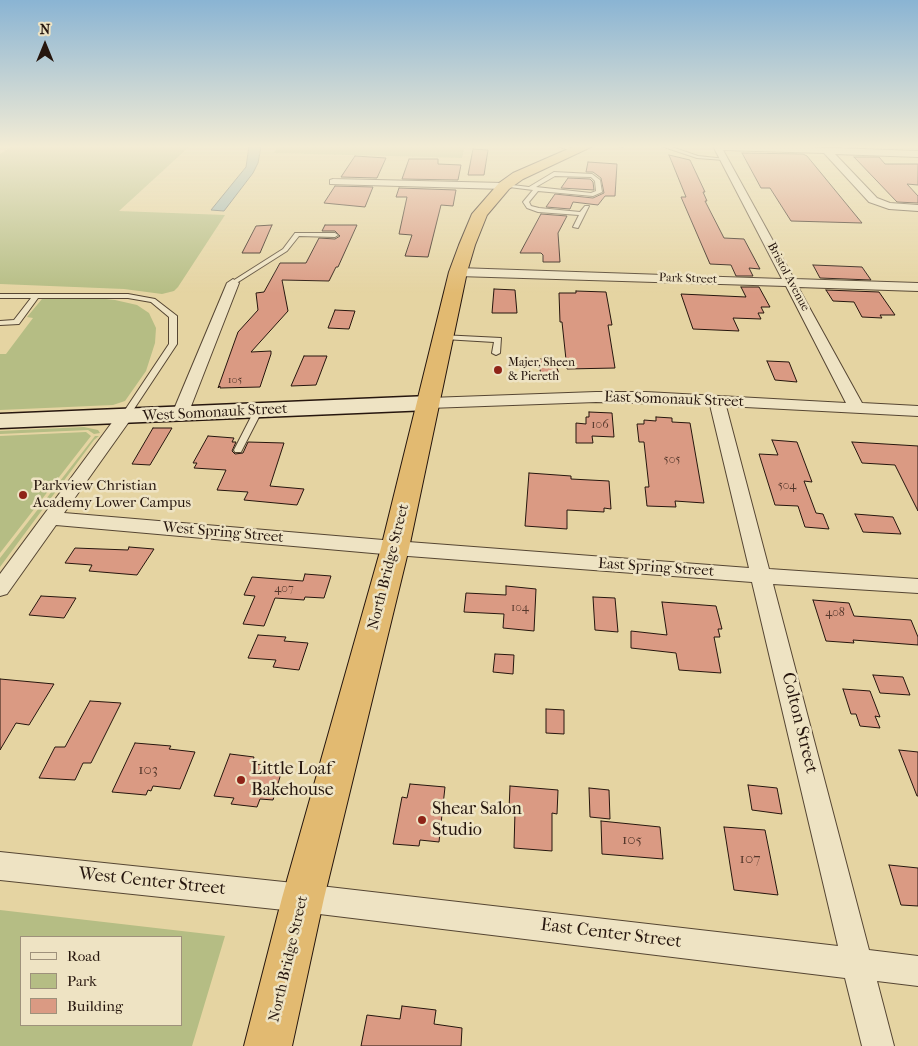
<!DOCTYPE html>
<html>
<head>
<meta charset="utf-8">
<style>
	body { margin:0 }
	#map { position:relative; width:918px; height:1046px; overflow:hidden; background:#e5d4a2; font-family:"IM FELL French Canon",serif }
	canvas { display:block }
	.legend { position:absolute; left:20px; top:936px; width:162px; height:90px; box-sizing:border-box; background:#eee3c3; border:1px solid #9e917b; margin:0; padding:6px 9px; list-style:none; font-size:15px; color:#26160e }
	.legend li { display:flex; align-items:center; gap:10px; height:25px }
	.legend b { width:25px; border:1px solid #9e917b }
	.north { position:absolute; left:20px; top:20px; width:50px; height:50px; -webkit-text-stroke:4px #eee3c3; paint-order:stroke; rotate:0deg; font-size:14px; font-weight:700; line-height:20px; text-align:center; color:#26160e }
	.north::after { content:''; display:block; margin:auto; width:18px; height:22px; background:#26160e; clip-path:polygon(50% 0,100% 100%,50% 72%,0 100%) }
</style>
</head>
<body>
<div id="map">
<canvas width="918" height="1046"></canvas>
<ul class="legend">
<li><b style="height:6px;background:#eee3c3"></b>Road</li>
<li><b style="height:14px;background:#b5bd84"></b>Park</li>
<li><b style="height:14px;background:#da9a83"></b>Building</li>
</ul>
<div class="north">N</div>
</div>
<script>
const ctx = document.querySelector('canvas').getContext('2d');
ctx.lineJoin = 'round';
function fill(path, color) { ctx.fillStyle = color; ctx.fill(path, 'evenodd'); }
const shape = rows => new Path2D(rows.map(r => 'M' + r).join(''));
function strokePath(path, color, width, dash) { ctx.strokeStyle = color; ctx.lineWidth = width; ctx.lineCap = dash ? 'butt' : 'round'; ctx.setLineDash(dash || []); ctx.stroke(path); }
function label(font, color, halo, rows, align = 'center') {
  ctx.font = font + ' "IM FELL French Canon",serif'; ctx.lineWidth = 5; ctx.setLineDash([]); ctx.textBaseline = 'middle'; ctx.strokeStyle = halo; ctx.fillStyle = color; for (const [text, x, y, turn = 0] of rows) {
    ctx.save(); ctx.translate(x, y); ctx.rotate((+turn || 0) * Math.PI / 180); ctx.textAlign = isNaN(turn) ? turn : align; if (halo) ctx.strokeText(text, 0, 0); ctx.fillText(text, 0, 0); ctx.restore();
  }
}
fill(shape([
	[12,146,190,146,119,211,225,215,178,287,174,291,162,294,124,289,0,284,0,154],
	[277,146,465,146,462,158,274,153],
	[97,298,115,300,137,305,149,313,156,328,155,343,146,371,125,401,113,405,0,410,0,354,6,354,33,318,27,317,42,299],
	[84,427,98,430,100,433,94,434,88,430,0,434,0,431],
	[86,432,91,436,0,553,0,436],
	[95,436,99,436,94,440,0,567,0,558],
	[0,910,225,936,192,1046,0,1046],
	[181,937,181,1025,21,1025,21,937]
]), '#b5bd84');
const water = shape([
	[249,146,261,147,258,163,253,173,224,211,211,210,246,167,249,146]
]);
fill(water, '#9db5b3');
strokePath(water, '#6d7571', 1);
const building = shape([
	[473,149,488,150,484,175,468,175,473,149],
	[742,153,803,154,807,156,862,223,791,221,770,188,761,188,742,153],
	[669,155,690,160,705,192,703,192,707,201,705,201,724,238,744,239,760,269,749,268,753,276,736,276,731,265,710,264,681,197,686,197,669,155],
	[355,156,386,158,377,178,341,177,355,156],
	[854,157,879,157,885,164,918,164,918,185,907,184,918,196,918,203,897,202,854,157],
	[409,159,438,159,438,164,461,165,458,180,402,179,409,159],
	[588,162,617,164,615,196,605,196,598,205,573,202,570,209,546,207,555,194,593,198,604,193,601,178,593,172,586,172,588,162],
	[568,178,590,179,593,182,594,190,561,188,568,178],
	[335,186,373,187,365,207,324,203,335,186],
	[399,188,456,190,453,206,441,205,428,257,405,256,412,235,399,234,407,197,396,197,399,188],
	[541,214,567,216,558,233,560,262,543,262,543,255,541,253,520,253,541,214],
	[272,225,260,253,242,253,256,226,272,225],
	[325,225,357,225,338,267,336,267,329,281,282,280,288,311,251,352,271,351,271,354,260,387,220,388,220,386,218,388,238,332,258,310,256,293,264,292,280,263,306,263,319,238,335,239,340,236,335,231,322,231,325,225],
	[813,265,862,267,871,280,820,278,813,265],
	[741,287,759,287,770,307,761,307,764,313,758,313,761,319,733,318,739,331,693,329,681,294,746,297,741,287],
	[494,289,515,290,517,313,492,313,494,289],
	[826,290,879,292,895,315,880,315,882,318,862,317,854,302,833,301,826,290],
	[576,291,606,292,612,325,608,325,615,368,567,369,562,322,560,322,559,293,576,293,576,291],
	[335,310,355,311,349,329,328,328,335,310],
	[304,356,327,356,316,385,291,386,304,356],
	[538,359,554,359,559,374,541,375,538,359],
	[767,361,789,362,797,382,775,380,767,361],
	[589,412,612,413,614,437,592,436,593,443,576,443,576,423,586,424,586,417,589,417,589,412],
	[656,417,672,418,672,422,690,423,704,503,675,501,676,507,647,506,645,487,649,487,644,442,639,442,637,424,644,424,644,420,656,421,656,417],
	[153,428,172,428,150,465,132,464,153,428],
	[208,436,234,438,232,442,236,442,232,451,235,454,243,453,248,442,284,443,270,486,304,489,297,505,244,500,248,492,217,490,226,470,194,468,197,463,193,463,208,436],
	[772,440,797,442,812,482,804,481,816,513,823,514,829,529,805,527,798,506,775,505,759,454,778,455,772,440],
	[852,442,918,446,918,511,895,465,862,463,852,442],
	[529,473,571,476,571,479,609,481,611,509,604,508,604,512,567,510,567,529,525,526,529,473],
	[855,514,893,517,901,534,863,532,855,514],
	[129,547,154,549,137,575,89,571,92,565,65,563,75,548,128,550,129,547],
	[305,574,331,576,324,598,305,597,304,600,275,598,264,626,243,624,255,596,244,595,252,577,303,581,305,574],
	[506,586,536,589,534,631,503,628,504,614,464,612,466,593,506,595,506,586],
	[41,596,76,598,64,618,29,615,41,596],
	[593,597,615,598,618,632,595,630,593,597],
	[813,600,849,603,854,616,911,620,918,637,918,645,853,640,854,643,826,641,813,600],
	[662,602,716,606,722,629,718,629,720,637,714,637,721,673,679,670,676,653,631,648,631,631,667,635,662,602],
	[258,635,286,637,284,641,308,643,299,670,273,667,276,660,248,658,258,635],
	[495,654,514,655,513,674,493,672,495,654],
	[873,675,903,677,910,695,880,693,873,675],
	[0,679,54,684,29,725,16,723,0,750,0,679],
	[843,689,870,691,880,717,875,716,880,728,860,726,856,714,851,714,843,689],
	[90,701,121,703,91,763,83,763,75,780,39,778,55,747,65,747,90,701],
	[546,709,564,710,564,734,546,733,546,709],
	[135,743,171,746,169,749,195,752,180,789,153,786,151,791,148,790,146,795,112,792,135,743],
	[899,750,918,752,918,796,917,796,899,750],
	[230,754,254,757,252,764,283,767,273,800,260,799,257,807,231,804,234,798,214,796,230,754],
	[410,784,445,787,439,842,420,840,419,846,393,844,402,797,407,798,410,784],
	[748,785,777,788,782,814,752,810,748,785],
	[510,786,558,790,557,814,552,813,552,851,514,848,515,811,509,810,510,786],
	[589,788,609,790,610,819,590,817,589,788],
	[601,821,660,827,663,859,602,854,601,821],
	[724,827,765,830,778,895,734,890,724,827],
	[889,865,918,868,918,906,901,905,889,865],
	[402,1006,436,1010,434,1024,462,1028,461,1046,361,1046,367,1015,400,1019,402,1006]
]);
fill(building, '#da9a83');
strokePath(building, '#26160e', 1);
const lane = shape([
	[557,146,565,146,577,151,575,152,557,146],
	[619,146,624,146,622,147,619,146],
	[661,146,669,146,698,156,726,159,724,160,697,158,661,146],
	[554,172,592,174,600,180,602,192,593,196,538,191,529,202,531,206,539,208,580,212,585,206,589,206,578,228,573,227,579,215,538,212,527,208,523,202,533,190,501,186,504,184,529,187,554,172],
	[555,176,591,177,595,181,596,191,591,193,536,187,555,176],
	[295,233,335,233,338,235,335,237,299,236,287,251,235,284,231,284,231,282,283,249,295,233],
	[0,294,128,294,155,299,177,316,177,344,128,418,122,418,121,416,169,344,169,317,151,302,128,298,38,298,19,324,0,325,0,321,14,320,31,298,0,298,0,294],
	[441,335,501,338,500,353,496,355,492,353,494,342,444,339,441,339,441,335],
	[258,408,262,411,242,450,241,452,235,452,234,450,254,411,258,408]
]);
const street = shape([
	[713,146,777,146,918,151,918,157,835,154,877,198,890,203,918,205,918,211,889,209,869,202,824,153,723,150,794,279,918,283,918,291,798,287,862,403,918,406,918,416,726,406,769,569,918,579,918,593,773,584,869,950,918,956,918,986,877,981,894,1046,862,1046,845,978,303,912,0,880,0,852,303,884,838,946,752,582,395,555,56,525,7,594,0,596,0,574,119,413,125,411,131,413,133,416,64,513,395,541,749,568,710,405,596,402,429,408,424,406,421,403,424,400,429,398,596,392,646,392,846,403,786,286,458,276,452,272,458,268,782,279,713,146],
	[333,179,504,183,509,186,504,189,330,184,330,180,333,179],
	[233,279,239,283,188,414,186,417,174,417,172,414,227,283,233,279]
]);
const secondary = shape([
	[429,396,437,398,440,403,437,408,429,410,0,428,0,414,429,396]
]);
const highway = shape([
	[575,146,593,146,523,179,509,189,487,215,475,245,467,272,409,548,324,898,292,1046,244,1046,282,898,381,548,449,272,459,245,472,214,499,183,513,173,575,146]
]);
strokePath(lane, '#564633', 2);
strokePath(street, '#564633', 2);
strokePath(secondary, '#26160e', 3);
strokePath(highway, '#26160e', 2);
fill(lane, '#eee3c3');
fill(street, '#eee3c3');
fill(secondary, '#eee3c3');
fill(highway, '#e2ba71');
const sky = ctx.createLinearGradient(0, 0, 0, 293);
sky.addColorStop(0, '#8ab4d3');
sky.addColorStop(0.5, '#f3ecd5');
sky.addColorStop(1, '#f3ecd500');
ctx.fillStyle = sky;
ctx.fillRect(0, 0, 918, 293);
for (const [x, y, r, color] of [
	[498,370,5,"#8f2418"],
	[23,495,5,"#8f2418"],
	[241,780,5,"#8f2418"],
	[422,820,5,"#8f2418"]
]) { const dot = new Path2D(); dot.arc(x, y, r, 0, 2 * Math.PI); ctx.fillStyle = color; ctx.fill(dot); strokePath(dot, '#eee3c3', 2); }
label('11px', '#53372b', null, [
	["105",235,380]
]);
label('12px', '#26160e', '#eee3c3', [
	["Bristol Avenue",788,277,62],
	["Park Street",688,279,2]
]);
label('12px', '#26160e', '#eee3c3', [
	["Majer, Sheen",508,363],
	["& Piereth",508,377]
], 'left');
label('12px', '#53372b', null, [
	["106",600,425],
	["505",672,460],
	["504",787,486],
	["407",284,589],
	["104",520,608],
	["408",835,613]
]);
label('15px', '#26160e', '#eee3c3', [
	["East Somonauk Street",674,400,2],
	["West Somonauk Street",215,413,-3],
	["West Spring Street",223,533,5],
	["North Bridge Street",389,567,-76],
	["East Spring Street",656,568,4],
	["North Bridge Street",289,959,-77]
]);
label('15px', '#26160e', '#eee3c3', [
	["Parkview Christian",33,486],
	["Academy Lower Campus",33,503]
], 'left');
label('15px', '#53372b', null, [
	["103",148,770],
	["105",632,840],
	["107",750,859]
]);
label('18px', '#26160e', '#eee3c3', [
	["Colton Street",799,723,76],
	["West Center Street",152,882,6],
	["East Center Street",611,934,7]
]);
label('18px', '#26160e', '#eee3c3', [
	["Little Loaf",251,770],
	["Bakehouse",251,791],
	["Shear Salon",432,810],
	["Studio",432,831]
], 'left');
</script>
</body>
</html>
